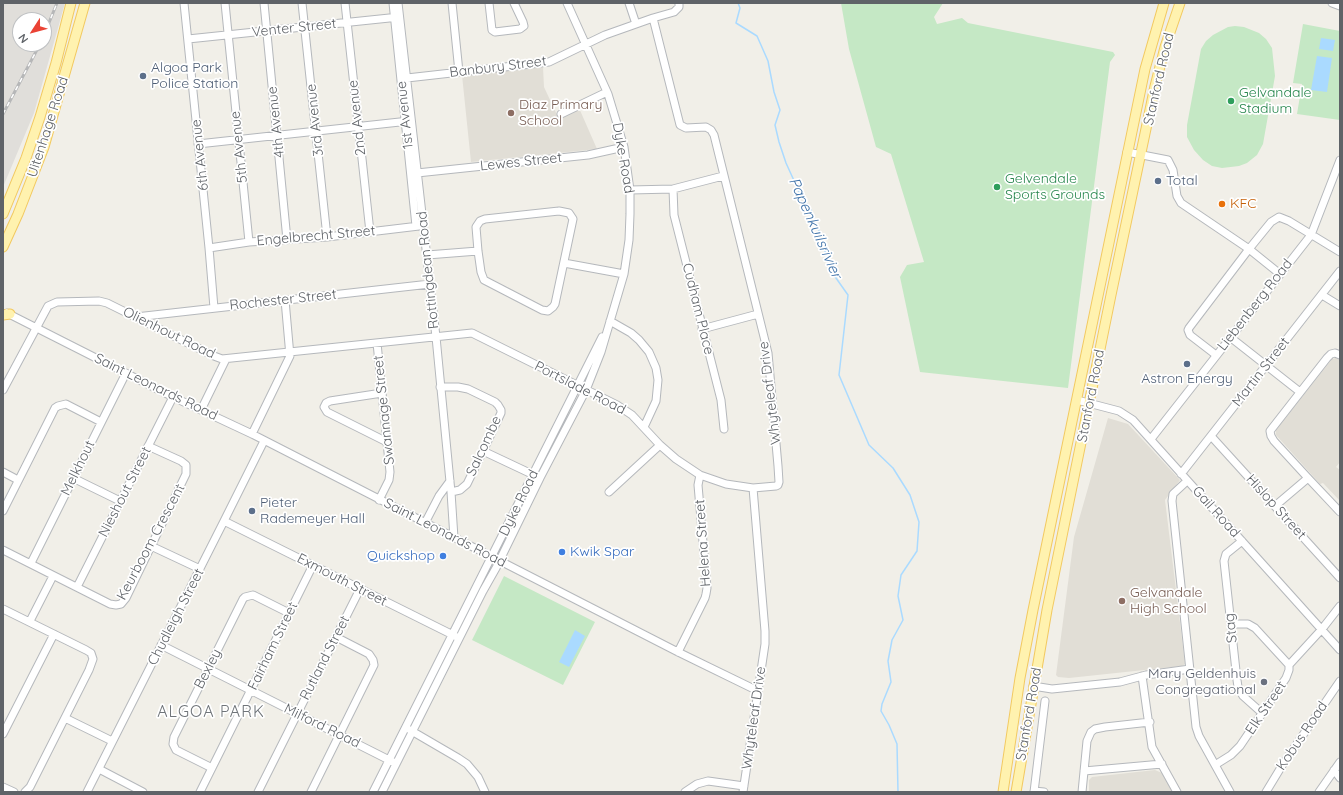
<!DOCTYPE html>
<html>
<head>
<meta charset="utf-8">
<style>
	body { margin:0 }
	#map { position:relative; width:1343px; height:795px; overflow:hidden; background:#f1efe8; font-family:Quicksand,sans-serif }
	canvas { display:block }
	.frame { position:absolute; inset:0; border:4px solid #5f6368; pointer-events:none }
	.north { position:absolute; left:12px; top:12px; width:40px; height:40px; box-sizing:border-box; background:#fff; border:1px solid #bfc1c3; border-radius:50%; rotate:234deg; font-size:11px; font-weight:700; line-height:16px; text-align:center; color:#5f6368 }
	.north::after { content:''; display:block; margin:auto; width:14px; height:18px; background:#ea4335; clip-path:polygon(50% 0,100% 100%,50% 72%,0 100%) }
</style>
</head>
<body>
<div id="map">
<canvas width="1343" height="795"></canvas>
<div class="frame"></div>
<div class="north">N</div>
</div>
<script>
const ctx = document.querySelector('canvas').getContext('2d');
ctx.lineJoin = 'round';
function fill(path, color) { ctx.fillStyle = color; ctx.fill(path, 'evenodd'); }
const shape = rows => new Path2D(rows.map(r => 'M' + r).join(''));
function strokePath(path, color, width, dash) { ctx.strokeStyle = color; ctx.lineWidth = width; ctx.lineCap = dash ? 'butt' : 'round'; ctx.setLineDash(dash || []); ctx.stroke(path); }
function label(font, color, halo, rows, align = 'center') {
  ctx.font = font + ' Quicksand,sans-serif'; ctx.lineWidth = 3.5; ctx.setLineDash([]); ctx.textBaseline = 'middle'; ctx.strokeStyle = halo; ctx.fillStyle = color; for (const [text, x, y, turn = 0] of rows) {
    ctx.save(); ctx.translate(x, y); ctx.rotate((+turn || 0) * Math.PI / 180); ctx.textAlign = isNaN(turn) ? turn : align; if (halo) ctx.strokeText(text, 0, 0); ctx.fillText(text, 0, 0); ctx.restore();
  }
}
fill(shape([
	[3,3,65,3,34,113,3,187],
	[20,20,44,20,44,44,20,44]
]), '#e0deda');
fill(shape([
	[543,67,544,87,558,117,579,108,597,149,471,162,462,75],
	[1336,358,1340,360,1340,462,1336,467,1340,470,1340,501,1323,483,1320,484,1276,435,1276,430,1332,359],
	[1108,418,1128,424,1180,480,1165,500,1185,664,1182,666,1069,678,1058,677,1056,675,1074,537],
	[1155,770,1162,773,1173,792,1089,792,1089,780,1092,777]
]), '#e1ded6');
fill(shape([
	[841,3,943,3,934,17,937,24,962,18,968,23,1113,52,1115,55,1110,62,1068,388,920,372,900,277,907,265,924,262,891,154,876,147,849,49],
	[1303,24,1340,31,1340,120,1297,114,1302,84,1293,83],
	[1235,26,1244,27,1259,33,1266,39,1272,48,1275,76,1263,144,1257,155,1247,163,1239,166,1222,168,1212,166,1203,160,1194,150,1187,137,1187,125,1201,49,1206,41,1213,35,1228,27],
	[504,576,595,622,563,685,472,640]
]), '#c5e8c5');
fill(shape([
	[1321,38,1335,40,1333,51,1319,49],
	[1317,56,1332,58,1327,92,1311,90],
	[575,630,585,636,569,667,559,662]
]), '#aadaff');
strokePath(shape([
	[738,3,740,8,736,23,757,36,768,61,774,92,780,110,775,125,779,142,786,163,801,196,810,208,818,227,831,271,848,295,839,375,869,445,893,468,910,495,919,522,917,551,901,575,898,596,903,620,892,640,888,661,891,682,882,704,881,711,889,725,897,744,898,792]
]), '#aadaff', 1.5);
const minor = shape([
	[184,3,209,248,214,308],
	[225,3,249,242],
	[264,3,287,240],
	[302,3,327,237],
	[345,3,370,232],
	[393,3,416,226],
	[398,3,436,337,451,492,454,538],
	[452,3,459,72],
	[489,3,492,30,495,32,520,29,524,26,523,22,514,3],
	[629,3,636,24],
	[679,3,679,7,674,12,653,18,680,125,686,128,706,127,711,130,714,135,768,353,778,466,779,482,778,485,776,486,753,488,765,631,765,644,743,792],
	[1332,3,1340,6],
	[188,39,399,17],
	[407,78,549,62,605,35,653,18],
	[561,114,607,92],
	[198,144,409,121],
	[1127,152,1168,160,1173,170,1177,196,1181,203,1249,249,1271,222,1279,217,1289,221,1340,252],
	[417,173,588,155,624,147],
	[673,189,674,215,721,400,724,429],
	[630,190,673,189,723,176],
	[559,211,569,213,573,219,555,304,553,307,548,311,542,310,484,280,481,272,478,251,476,227,480,221,485,219,559,211],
	[209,248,249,242,327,237,419,226],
	[427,255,478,251],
	[564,263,624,274],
	[1322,295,1340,306],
	[7,313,173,397,252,434,678,652,758,691],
	[136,317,430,284],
	[610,321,631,333,639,340,649,352,656,368,658,380,656,401,644,427],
	[702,329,758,314],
	[1230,337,1300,392],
	[377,343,390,472,389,480,379,500],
	[1216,355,1190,335,1188,330,1189,328,1249,249,1280,274],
	[1340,355,1335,353,1331,354,1327,358,1270,431,1271,436,1274,441,1308,478,1340,512],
	[440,387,458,387,468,389,495,402,498,405,501,410,501,413,483,451,467,484,460,490,451,492],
	[3,390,48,306,57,302,99,301,107,303,214,356,222,359,472,333,617,405,632,415,660,445,676,459,700,475,726,484,753,488],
	[382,393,330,401,326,403,324,407,327,412,387,442],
	[1077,400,1119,411,1133,420,1340,650],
	[201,410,226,359],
	[252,434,290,356,285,300],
	[1211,436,1340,578],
	[1151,439,1311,235,1340,160],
	[483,451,536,476],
	[3,472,18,480],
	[1181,474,1340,271],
	[73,478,120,501],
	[1187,481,1173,494,1172,501,1196,727,1199,736,1230,792],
	[609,492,660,445],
	[1275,506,1308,478],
	[3,511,55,408,58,406,66,404,101,422],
	[224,521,455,636],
	[425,523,439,496,450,481],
	[1242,541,1226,554,1224,561,1237,680,1238,687,1243,696,1262,713],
	[151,546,200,569],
	[3,550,110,604,116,605,121,604,126,598,186,474,186,465,181,461,148,446],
	[31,563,126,373],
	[77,587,173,397],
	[3,609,86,650,91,653,93,659,89,670,30,787,25,792],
	[30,621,53,576],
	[161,645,393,762],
	[678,652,705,598,706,594,707,588,698,485,700,475],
	[1289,665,1322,629,1340,606],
	[1142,676,1152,747,1177,792],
	[1033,686,1052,689,1120,682,1146,675,1190,669],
	[65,718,112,741],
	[410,730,458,758,467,764,478,777,485,792],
	[3,734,54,634],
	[1215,765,1231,755,1240,746,1286,678,1289,670,1289,665,1255,628,1248,624,1231,624],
	[212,768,176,750,173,744,174,737,243,599,245,597,253,595,289,613],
	[99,769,143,792],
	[1334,770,1340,778],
	[1084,771,1162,764],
	[3,787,14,792],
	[1034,791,1044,792],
	[87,792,224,521,264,441],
	[200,792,313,565],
	[258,792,360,589],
	[311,792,374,665,373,660,369,654,336,637],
	[373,792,602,337],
	[382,792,483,591,496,568,540,478,586,390,601,352,624,274,629,240,630,214,630,190,624,147,608,94,567,3],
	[685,792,697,784,708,781,744,786],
	[1034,792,1045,701],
	[1082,792,1087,741,1091,732,1095,729,1105,727,1150,722],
	[1266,792,1283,764,1340,681],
	[1319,792,1340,762]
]);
const major = shape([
	[3,214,26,158,40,117,56,63,71,3],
	[3,247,18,214,44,147,85,3],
	[3,315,10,314],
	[1003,792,1020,678,1033,610,1145,69,1164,3],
	[1016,792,1047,610,1111,295,1155,86,1165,47,1180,3]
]);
strokePath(minor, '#b5b8bc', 9);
strokePath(major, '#f2c960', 11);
strokePath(minor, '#fff', 7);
strokePath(major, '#fff2af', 9);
const rail = shape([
	[44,35,57,3],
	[3,114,40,44]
]);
strokePath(rail, '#b6b7b8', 3);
strokePath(rail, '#fff', 1.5, [4.5]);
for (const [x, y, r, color] of [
	[143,76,4,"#5c6f8a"],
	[1231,101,4,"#2e9e5b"],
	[511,113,4,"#8d6e63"],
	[1158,181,4,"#5c6f8a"],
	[997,187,4,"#2e9e5b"],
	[1222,204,4,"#e8710a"],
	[1187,364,4,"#5c6f8a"],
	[252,511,4,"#5c6f8a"],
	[562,552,4,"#3f7fe0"],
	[443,556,4,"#3f7fe0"],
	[1122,601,4,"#8d6e63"],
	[1264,682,4,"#6b7280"]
]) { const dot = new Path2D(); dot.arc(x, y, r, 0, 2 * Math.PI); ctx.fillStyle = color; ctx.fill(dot); strokePath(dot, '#fff', 1.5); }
label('14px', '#5f6368', '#fff', [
	["Venter Street",294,28,-6],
	["Banbury Street",498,67,-7],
	["Stanford Road",1159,79,-77],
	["1st Avenue",405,115,-96],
	["2nd Avenue",357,118,-96],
	["3rd Avenue",315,120,-96],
	["4th Avenue",276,122,-96],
	["Uitenhage Road",48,127,-72],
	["5th Avenue",239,147,-96],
	["6th Avenue",200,155,-96],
	["Dyke Road",623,158,80],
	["Lewes Street",521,162,-6],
	["Engelbrecht Street",316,236,-5],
	["Rottingdean Road",428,270,-96],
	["Rochester Street",283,300,-6],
	["Liebenberg Road",1255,305,-52],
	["Cudham Place",698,309,76],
	["Olienhout Road",169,333,26],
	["Martin Street",1261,372,-52],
	["Saint Leonards Road",156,387,26],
	["Portslade Road",580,388,27],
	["Whyteleaf Drive",770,393,-97],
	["Stanford Road",1091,396,-79],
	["Swannage Street",384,410,-96],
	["Salcombe",484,446,-65],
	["Melkhout",78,468,-64],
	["Nieshout Street",125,492,-63],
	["Dyke Road",519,503,-64],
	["Hislop Street",1276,507,48],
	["Gail Road",1216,512,48],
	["Saint Leonards Road",445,533,27],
	["Keurboom Crescent",151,542,-62],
	["Helena Street",703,543,-94],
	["Exmouth Street",342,580,27],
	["Chudleigh Street",176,617,-63],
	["Stag",1231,628,-96],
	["Fairham Street",273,646,-64],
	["Rutland Street",325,658,-63],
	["Bexley",208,669,-63],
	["Elk Street",1266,708,-56],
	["Stanford Road",1029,714,-80],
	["Whyteleaf Drive",754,718,-82],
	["Milford Road",322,726,26],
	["Kobus Road",1302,736,-56]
]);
label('14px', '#4e5e75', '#fff', [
	["Algoa Park",151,68],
	["Police Station",151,84],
	["Total",1166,181],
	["Astron Energy",1187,379,"center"],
	["Pieter",260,503],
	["Rademeyer Hall",260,519]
], 'left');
label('14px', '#27864d', '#fff', [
	["Gelvandale",1239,93],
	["Stadium",1239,109],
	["Gelvendale",1005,179],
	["Sports Grounds",1005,195]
], 'left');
label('14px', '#785e54', '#fff', [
	["Diaz Primary",519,105],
	["School",519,121],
	["Gelvandale",1130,593],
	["High School",1130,609]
], 'left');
label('14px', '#c56008', '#fff', [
	["KFC",1230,204]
], 'left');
label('14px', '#366cbe', '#fff', [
	["Kwik Spar",570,552],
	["Quickshop",435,556,"right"]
], 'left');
label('14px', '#5b616d', '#fff', [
	["Mary Geldenhuis",1256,674],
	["Congregational",1256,690]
], 'right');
label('italic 15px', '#4174aa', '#fff', [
	["Papenkuilsrivier",815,228,66]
]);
ctx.letterSpacing = '1px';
label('16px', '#70757a', '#fff', [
	["ALGOA PARK",211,712]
]);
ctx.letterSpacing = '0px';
</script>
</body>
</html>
